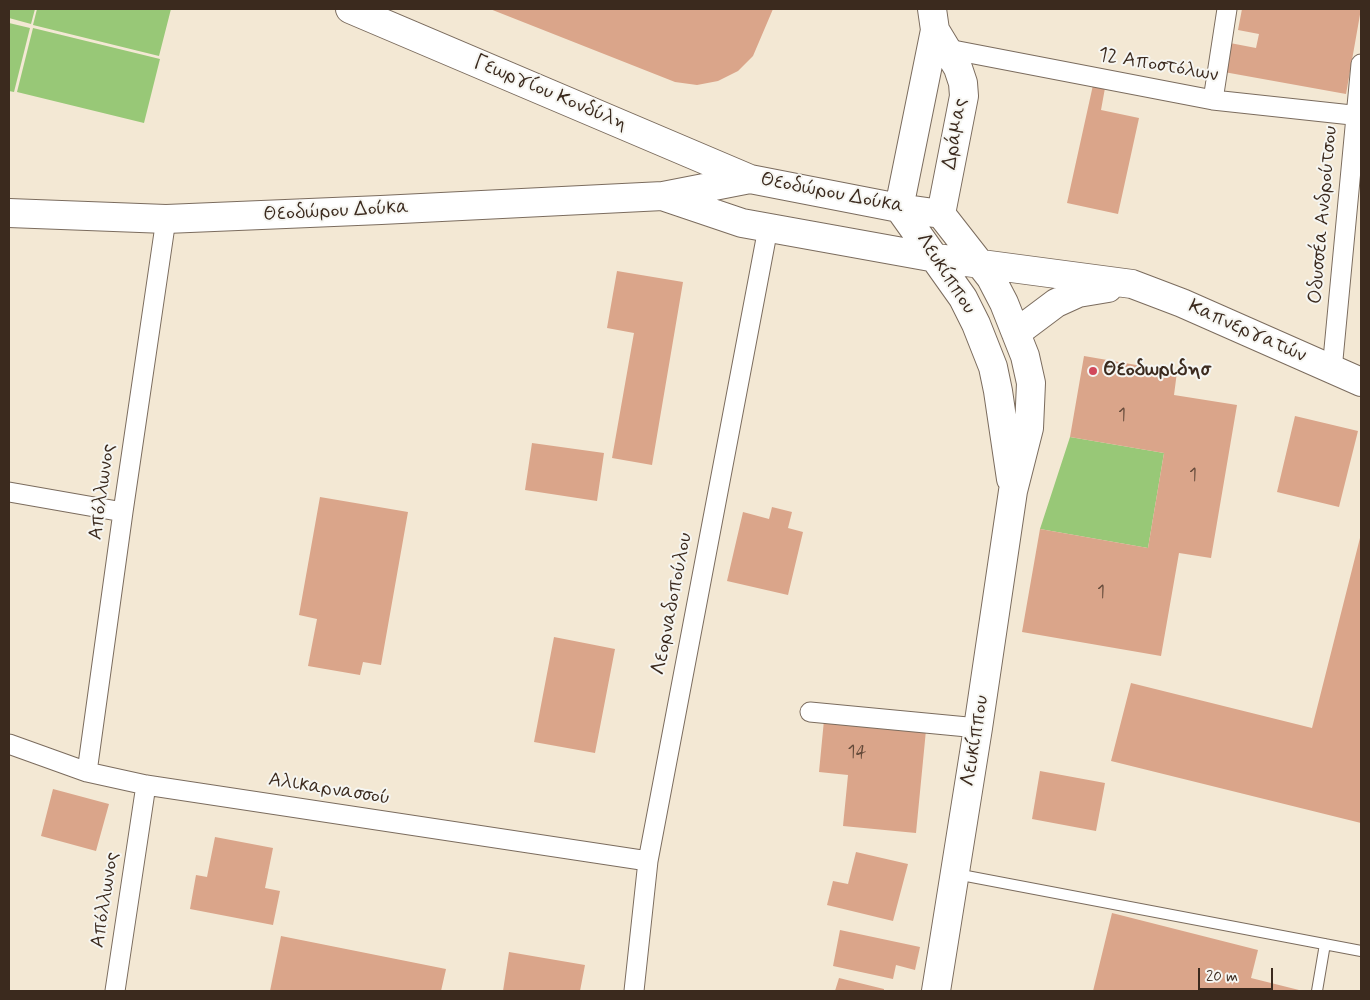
<!DOCTYPE html>
<html>
<head>
<meta charset="utf-8">
<style>
	body { margin:0 }
	#map { position:relative; width:1370px; height:1000px; overflow:hidden; background:#f3e8d4; font-family:Mynerve,sans-serif }
	canvas { display:block }
	.frame { position:absolute; inset:0; border:10px solid #3b2a1e; pointer-events:none }
	.scale { position:absolute; left:1198px; top:968px; width:75px; height:22px; box-sizing:border-box; border:2px solid #3b2a1e; border-top:0; padding-left:6px; font-size:15px; line-height:18px; white-space:nowrap; color:#3b2a1e; -webkit-text-stroke:4px #f6f6f2; paint-order:stroke }
</style>
</head>
<body>
<div id="map">
<canvas width="1370" height="1000"></canvas>
<div class="frame"></div>
<div class="scale">20 m</div>
</div>
<script>
const ctx = document.querySelector('canvas').getContext('2d');
ctx.lineJoin = 'round';
function fill(path, color) { ctx.fillStyle = color; ctx.fill(path, 'evenodd'); }
const shape = rows => new Path2D(rows.map(r => 'M' + r).join(''));
function strokePath(path, color, width, dash) { ctx.strokeStyle = color; ctx.lineWidth = width; ctx.lineCap = dash ? 'butt' : 'round'; ctx.setLineDash(dash || []); ctx.stroke(path); }
function label(font, color, halo, rows, align = 'center') {
  ctx.font = font + ' Mynerve,sans-serif'; ctx.lineWidth = 4; ctx.setLineDash([]); ctx.textBaseline = 'middle'; ctx.strokeStyle = halo; ctx.fillStyle = color; for (const [text, x, y, turn = 0] of rows) {
    ctx.save(); ctx.translate(x, y); ctx.rotate((+turn || 0) * Math.PI / 180); ctx.textAlign = isNaN(turn) ? turn : align; if (halo) ctx.strokeText(text, 0, 0); ctx.fillText(text, 0, 0); ctx.restore();
  }
}
fill(shape([
	[9,9,35,9,31,24,9,18],
	[37,9,171,9,159,56,33,25],
	[9,23,30,28,14,92,9,91],
	[33,28,160,59,144,123,17,92],
	[1070,437,1164,453,1148,548,1040,529]
]), '#98c877');
fill(shape([
	[490,9,773,9,753,56,738,71,718,81,697,85,675,82],
	[1242,9,1361,9,1346,94,1224,72,1230,43,1256,48,1259,34,1238,30],
	[1093,85,1105,88,1101,110,1139,118,1118,214,1067,203],
	[617,271,683,282,652,465,612,458,634,333,607,328],
	[1084,356,1177,372,1174,395,1237,405,1211,558,1179,553,1161,656,1022,632,1040,529,1148,548,1164,453,1070,437],
	[1295,416,1358,431,1339,507,1277,492],
	[532,443,604,453,597,501,525,490],
	[320,497,408,512,381,665,363,662,360,675,308,666,317,619,299,615],
	[772,507,792,512,788,528,803,532,788,595,727,581,743,512,769,519],
	[1361,534,1361,823,1111,761,1131,683,1312,728],
	[554,637,615,649,595,753,534,742],
	[824,720,926,730,916,833,843,826,848,775,819,772],
	[1040,771,1105,783,1096,831,1032,819],
	[53,789,109,804,96,851,41,836],
	[215,837,273,848,265,888,280,891,273,925,190,909,196,875,207,877],
	[856,852,908,864,893,921,827,905,833,881,848,884],
	[1112,913,1258,950,1251,978,1303,991,1093,991],
	[840,930,920,947,915,970,896,965,893,979,833,966],
	[281,936,446,969,441,991,270,991],
	[509,952,585,965,580,991,503,991],
	[839,978,884,989,884,991,835,991]
]), '#daa58a');
const lane = shape([
	[956,874,1361,951],
	[1317,991,1325,944]
]);
const street = shape([
	[948,49,1213,100,1361,116],
	[1213,100,1227,9],
	[1332,370,1361,64],
	[9,492,123,512],
	[810,712,978,728],
	[9,744,87,772,146,785,648,861],
	[87,772,123,512,166,219],
	[115,991,146,785],
	[634,991,648,861,768,228]
]);
const secondary = shape([
	[350,9,750,179],
	[935,30,958,68,963,83,964,96,941,214],
	[665,197,742,223,936,258,1132,284,1182,303,1361,382],
	[899,208,963,298,976,324,993,367,998,391,1011,479],
	[899,208,935,30,932,9],
	[9,213,166,219,381,210,663,196,750,179,899,208,941,214],
	[1016,333,1056,303,1078,293,1108,288],
	[936,991,978,728,1013,491,1029,428,1031,383,1025,356,1004,303,991,278,941,214]
]);
strokePath(lane, '#7b6c5e', 12);
strokePath(street, '#7b6c5e', 21);
strokePath(secondary, '#7b6c5e', 30);
strokePath(lane, '#fff', 10);
strokePath(street, '#fff', 19);
strokePath(secondary, '#fff', 28);
for (const [x, y, r, color] of [
	[1093,371,5,"#d1495b"]
]) { const dot = new Path2D(); dot.arc(x, y, r, 0, 2 * Math.PI); ctx.fillStyle = color; ctx.fill(dot); strokePath(dot, '#f6f6f2', 2); }
label('18px', '#634939', null, [
	["1",1122,416],
	["1",1193,476],
	["1",1101,593],
	["14",857,753]
]);
label('20px', '#3b2a1e', '#f6f6f2', [
	["12 Αποστόλων",1158,66,10],
	["Γεωργίου Κονδύλη",550,94,23],
	["Δράμας",956,134,-81],
	["Θεοδώρου Δούκα",832,194,11],
	["Θεοδώρου Δούκα",336,212,-3],
	["Οδυσσέα Ανδρούτσου",1324,215,-85],
	["Λευκίππου",945,274,57],
	["Καπνεργατών",1247,332,24],
	["Απόλλωνος",103,492,-82],
	["Λεορναδοπούλου",673,604,-79],
	["Λευκίππου",976,741,-81],
	["Αλικαρνασσού",329,790,9],
	["Απόλλωνος",106,900,-81]
]);
label('bold 20px', '#3b2a1e', '#f6f6f2', [
	["Θεοδωριδησ",1103,371]
], 'left');
</script>
</body>
</html>
